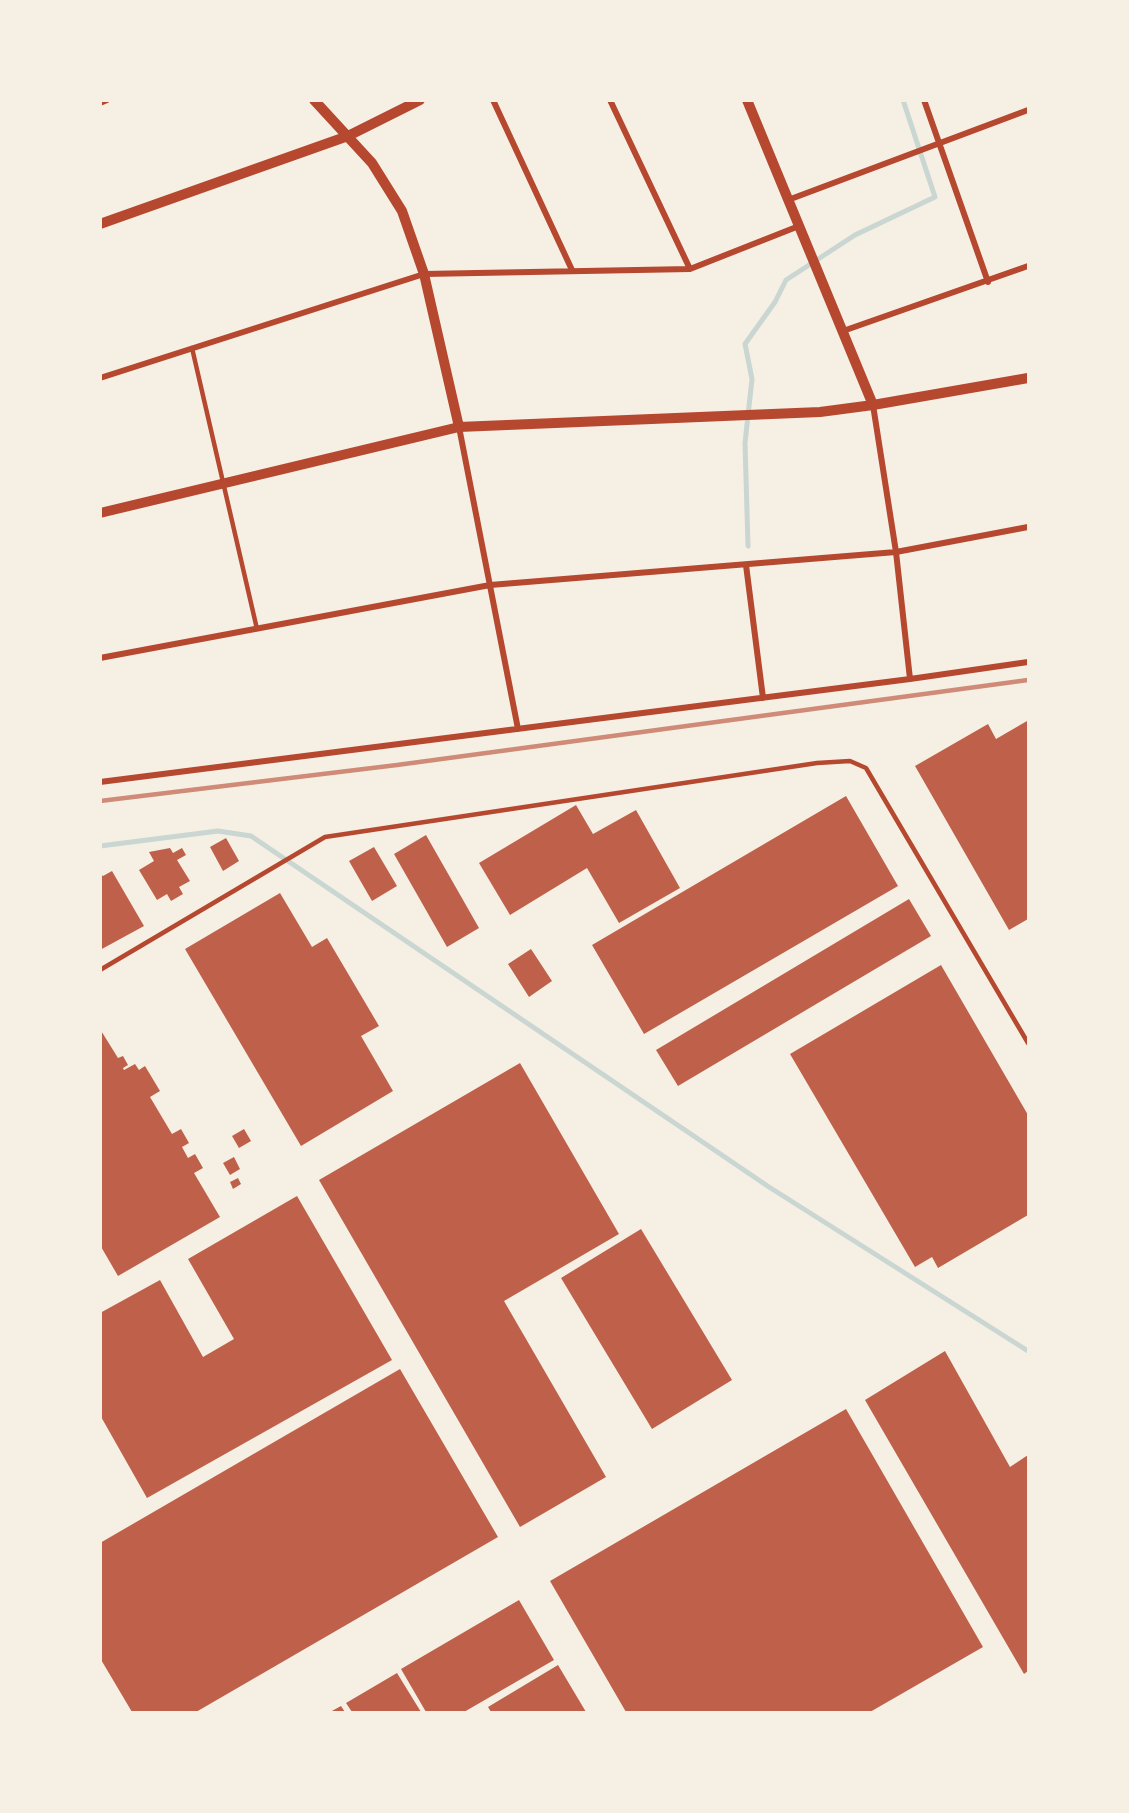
<!DOCTYPE html>
<html>
<head>
<meta charset="utf-8">
<style>
	body { margin:0 }
	#map { position:relative; width:1129px; height:1813px; overflow:hidden; background:#f6efe4; font-family:Helvetica,sans-serif }
	canvas { display:block }
	.frame { position:absolute; inset:0; border:102px solid #f6efe4; pointer-events:none }
</style>
</head>
<body>
<div id="map">
<canvas width="1129" height="1813"></canvas>
<div class="frame"></div>
</div>
<script>
const ctx = document.querySelector('canvas').getContext('2d');
ctx.lineJoin = 'round';
const shape = rows => new Path2D(rows.map(r => 'M' + r).join(''));
function strokePath(path, color, width, dash) { ctx.strokeStyle = color; ctx.lineWidth = width; ctx.lineCap = dash ? 'butt' : 'round'; ctx.setLineDash(dash || []); ctx.stroke(path); }
function fill(path, color) { ctx.fillStyle = color; ctx.fill(path, 'evenodd'); }
strokePath(shape([
	[748,546,745,443,752,379,745,344,775,302,786,280,855,235,935,197,903,100],
	[100,846,218,831,251,836,769,1187,1028,1351]
]), '#c9d6d2', 5);
fill(shape([
	[1027,721,1028,919,1009,930,915,766,988,724,996,739],
	[846,796,898,886,644,1034,592,945],
	[576,805,593,834,636,810,680,888,619,923,587,868,510,915,479,863],
	[426,835,479,928,447,947,394,854],
	[226,838,239,861,223,871,210,847],
	[374,847,397,886,372,901,349,861],
	[170,848,173,853,182,848,186,855,177,860,190,881,179,887,183,894,171,901,167,894,157,900,139,870,154,861,149,852],
	[112,871,144,926,100,950,100,873,103,876],
	[280,893,312,947,327,938,379,1026,361,1036,393,1091,301,1146,185,949],
	[909,899,931,936,678,1086,656,1050],
	[531,949,552,981,529,997,508,964],
	[941,965,1028,1115,1028,1215,938,1268,932,1257,915,1267,790,1054],
	[100,1029,118,1058,123,1056,128,1065,123,1068,124,1070,135,1064,139,1070,145,1066,160,1091,150,1097,172,1134,181,1129,189,1143,182,1147,188,1158,195,1154,203,1168,194,1173,220,1217,118,1276,100,1245],
	[520,1063,619,1234,504,1301,606,1477,520,1527,319,1180],
	[244,1129,251,1141,239,1148,232,1136],
	[234,1157,240,1169,230,1175,223,1163],
	[238,1178,241,1184,233,1189,230,1182],
	[297,1196,392,1360,147,1498,100,1415,100,1313,160,1280,203,1357,234,1339,188,1259],
	[641,1229,732,1380,652,1429,561,1278],
	[945,1351,1010,1467,1028,1455,1028,1671,1024,1674,865,1400],
	[400,1369,498,1537,196,1712,132,1712,100,1658,100,1543],
	[846,1409,983,1647,870,1712,626,1712,550,1581],
	[519,1600,554,1660,464,1712,426,1712,401,1669],
	[558,1665,586,1712,491,1712,488,1707],
	[397,1673,421,1712,352,1712,346,1703],
	[341,1706,345,1712,330,1712]
]), '#bf614a');
strokePath(shape([
	[192,348,257,629],
	[100,970,325,837,817,763,850,761,866,768,1028,1043]
]), '#b5482f', 4.5);
strokePath(shape([
	[493,100,572,270],
	[610,100,690,269],
	[924,100,988,282],
	[100,103,107,100],
	[788,200,1028,110],
	[843,331,1028,266],
	[100,378,424,274,690,269,799,226],
	[873,405,896,552,910,679],
	[459,427,518,729],
	[746,565,763,698],
	[100,658,490,585,896,552,1028,527],
	[100,782,910,679,1028,662]
]), '#b5482f', 6);
strokePath(shape([
	[314,100,372,163,402,211,424,274,459,427],
	[747,100,873,405],
	[100,224,348,136,420,100],
	[100,513,459,427,820,412,873,405,1028,378]
]), '#b5482f', 10);
strokePath(shape([
	[100,801,397,765,1028,680]
]), '#cf8b77', 4.5);
</script>
</body>
</html>
